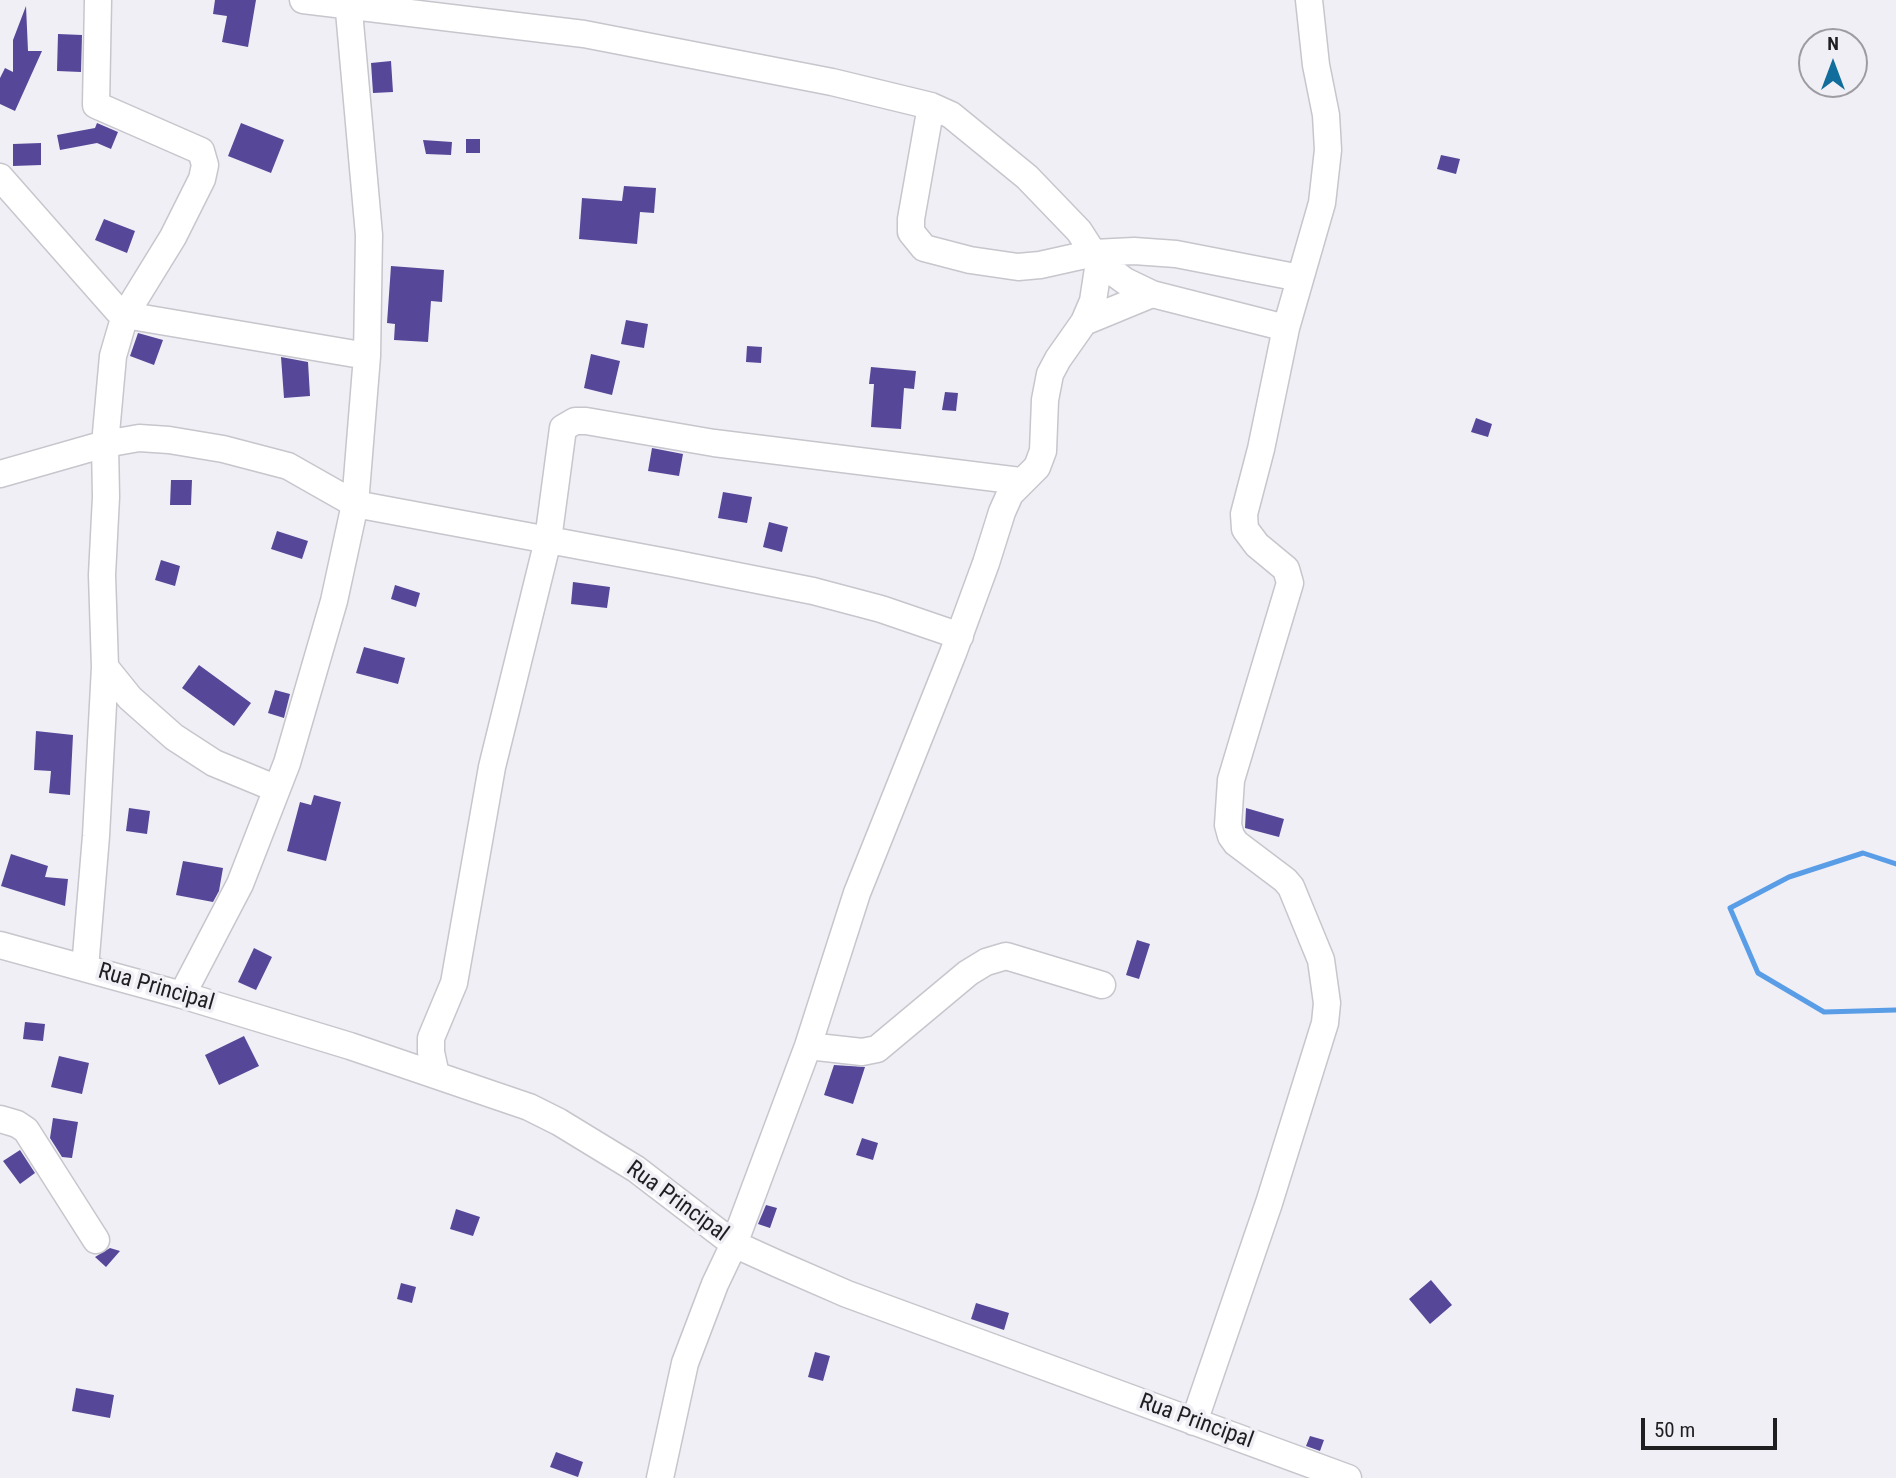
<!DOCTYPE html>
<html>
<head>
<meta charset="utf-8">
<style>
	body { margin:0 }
	#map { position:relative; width:1896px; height:1478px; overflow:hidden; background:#f0eff6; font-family:"Roboto Condensed",sans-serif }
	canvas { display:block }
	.north { position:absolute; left:1798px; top:28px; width:70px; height:70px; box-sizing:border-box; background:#f0eff6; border:2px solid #9c9ca1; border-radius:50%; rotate:0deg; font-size:19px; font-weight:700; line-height:28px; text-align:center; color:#1f1f21 }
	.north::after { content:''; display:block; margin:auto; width:24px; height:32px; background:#106d9c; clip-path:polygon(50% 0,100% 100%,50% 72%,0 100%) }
	.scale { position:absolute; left:1641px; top:1418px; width:136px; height:32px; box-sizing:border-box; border:4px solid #1f1f21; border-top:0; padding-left:9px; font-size:21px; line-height:24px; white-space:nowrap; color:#1f1f21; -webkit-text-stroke:5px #f0eff6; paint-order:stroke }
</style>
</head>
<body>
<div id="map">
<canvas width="1896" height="1478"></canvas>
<div class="north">N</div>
<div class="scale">50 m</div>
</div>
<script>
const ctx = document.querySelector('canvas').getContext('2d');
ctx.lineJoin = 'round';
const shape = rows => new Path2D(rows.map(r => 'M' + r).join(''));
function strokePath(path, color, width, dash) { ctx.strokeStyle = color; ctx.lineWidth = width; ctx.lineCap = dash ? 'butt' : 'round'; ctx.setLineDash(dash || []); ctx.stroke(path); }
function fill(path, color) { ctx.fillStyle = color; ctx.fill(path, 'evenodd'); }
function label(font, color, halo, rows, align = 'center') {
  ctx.font = font + ' "Roboto Condensed",sans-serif'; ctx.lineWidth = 7; ctx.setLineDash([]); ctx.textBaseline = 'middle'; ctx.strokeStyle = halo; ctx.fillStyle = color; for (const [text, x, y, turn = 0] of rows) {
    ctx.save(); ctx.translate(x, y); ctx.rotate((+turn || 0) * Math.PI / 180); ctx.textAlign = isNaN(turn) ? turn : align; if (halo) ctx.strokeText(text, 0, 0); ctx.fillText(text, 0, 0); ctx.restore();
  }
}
strokePath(shape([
	[1896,864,1863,853,1789,877,1730,908,1758,973,1824,1012,1896,1010]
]), '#5a9de7', 5);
fill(shape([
	[215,0,256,0,248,47,222,42,227,16,213,14],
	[26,6,28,51,42,51,15,111,0,104,0,78,5,68,13,72,13,40],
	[58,34,82,35,81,72,57,71],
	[391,61,393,92,373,93,371,63],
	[97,123,118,132,111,149,97,143,60,150,57,135,95,128],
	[241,123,284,140,271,173,228,156],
	[466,139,480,139,480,153,466,153],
	[423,140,452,142,451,155,426,154],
	[41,143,41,165,13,166,13,144],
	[1441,155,1460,159,1456,174,1437,169],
	[624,186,656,188,654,213,640,212,637,244,579,239,582,198,622,201],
	[104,219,135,231,127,253,95,240],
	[391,266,444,270,442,302,431,301,428,342,394,340,395,324,387,323],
	[626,320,648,324,644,348,621,344],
	[138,333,163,340,154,365,130,356],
	[747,346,762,347,761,363,746,362],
	[591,354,620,361,612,395,584,388],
	[281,357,308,362,310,396,284,398],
	[871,367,916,371,914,389,904,388,901,429,871,427,874,384,869,384],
	[945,392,958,393,956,411,942,410],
	[1476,418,1492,424,1488,437,1471,432],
	[652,448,683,454,679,476,648,471],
	[171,480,192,480,191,505,170,505],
	[723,492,752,497,747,523,718,518],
	[769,522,788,527,782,552,763,547],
	[277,531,308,541,302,559,271,549],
	[161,560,180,566,175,586,155,580],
	[573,582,610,587,607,608,571,604],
	[395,585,420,593,416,607,391,599],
	[364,647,405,658,398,684,356,673],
	[199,665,251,703,234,726,182,688],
	[275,690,290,694,284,718,268,713],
	[36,731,73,735,70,795,49,793,51,771,34,770],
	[314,795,341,802,326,861,287,851,300,802,311,805],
	[129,808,150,811,147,834,126,831],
	[1246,808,1284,819,1279,837,1245,828],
	[11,854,48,866,45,877,68,879,65,906,1,886],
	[183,861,223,868,219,891,213,902,176,895],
	[1137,940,1150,944,1139,979,1126,975],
	[254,948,272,957,256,990,238,982],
	[25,1022,45,1024,43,1041,23,1039],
	[244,1036,259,1066,219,1085,205,1055],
	[59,1056,89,1063,82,1094,51,1087],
	[834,1065,865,1067,853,1104,824,1095],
	[53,1118,78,1122,72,1158,62,1157,50,1138],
	[862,1138,878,1143,873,1160,856,1155],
	[20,1150,35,1173,20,1184,3,1161],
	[766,1205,777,1208,770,1228,758,1224],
	[456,1209,480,1217,473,1236,450,1229],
	[110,1248,120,1251,106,1267,95,1257],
	[1431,1280,1452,1305,1430,1324,1409,1299],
	[401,1283,416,1287,412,1303,397,1299],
	[976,1303,1009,1313,1004,1330,971,1319],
	[815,1352,830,1356,823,1381,808,1377],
	[76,1388,114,1395,110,1418,72,1411],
	[1310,1436,1324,1440,1320,1451,1306,1446],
	[556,1452,583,1462,578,1477,550,1467]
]), '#574799');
const minor = shape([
	[303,0,584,34,832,82,931,106,951,115,1027,177,1079,231,1099,262,1125,281,1152,294,1286,328],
	[931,106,911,219,911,232,924,248,970,260,1018,267,1040,265,1094,253,1134,251,1176,254,1300,278],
	[0,177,118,311,125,315,367,356],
	[1084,322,1152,294],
	[0,474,105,444,139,438,169,440,223,449,288,466,355,504,672,563,813,591,881,609,960,636],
	[105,667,130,698,174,737,214,763,277,789],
	[0,945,182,995,350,1046,529,1107,559,1122,636,1169,734,1244,778,1264,847,1294,1348,1478],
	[85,968,96,836,105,667,102,575,106,497,105,444,113,356,125,315,173,237,202,179,205,165,201,151,96,105,98,0],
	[182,995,240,884,287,763,334,601,355,504,367,356,369,235,348,0],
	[808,1046,862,1052,877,1049,968,973,986,962,1006,956,1102,985],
	[436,1075,431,1052,431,1038,454,983,492,767,548,540,563,428,575,421,586,421,714,443,1020,481],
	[0,1119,17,1124,26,1130,96,1240],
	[1194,1422,1269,1203,1325,1023,1327,1003,1321,960,1291,887,1285,880,1236,843,1231,836,1228,825,1231,780,1290,583,1286,569,1257,545,1245,529,1244,514,1261,449,1286,328,1322,203,1328,150,1326,115,1316,65,1309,0],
	[660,1478,685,1363,715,1284,734,1244,808,1046,857,893,953,653,986,563,1002,512,1010,494,1037,467,1043,451,1045,400,1050,374,1058,359,1084,322,1093,301,1099,262]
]);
strokePath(minor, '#c6c6cc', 29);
strokePath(minor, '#fff', 26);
label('23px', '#1f1f21', '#f0eff6', [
	["Rua Principal",156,988,16],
	["Rua Principal",677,1202,36],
	["Rua Principal",1196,1422,20]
]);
</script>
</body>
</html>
